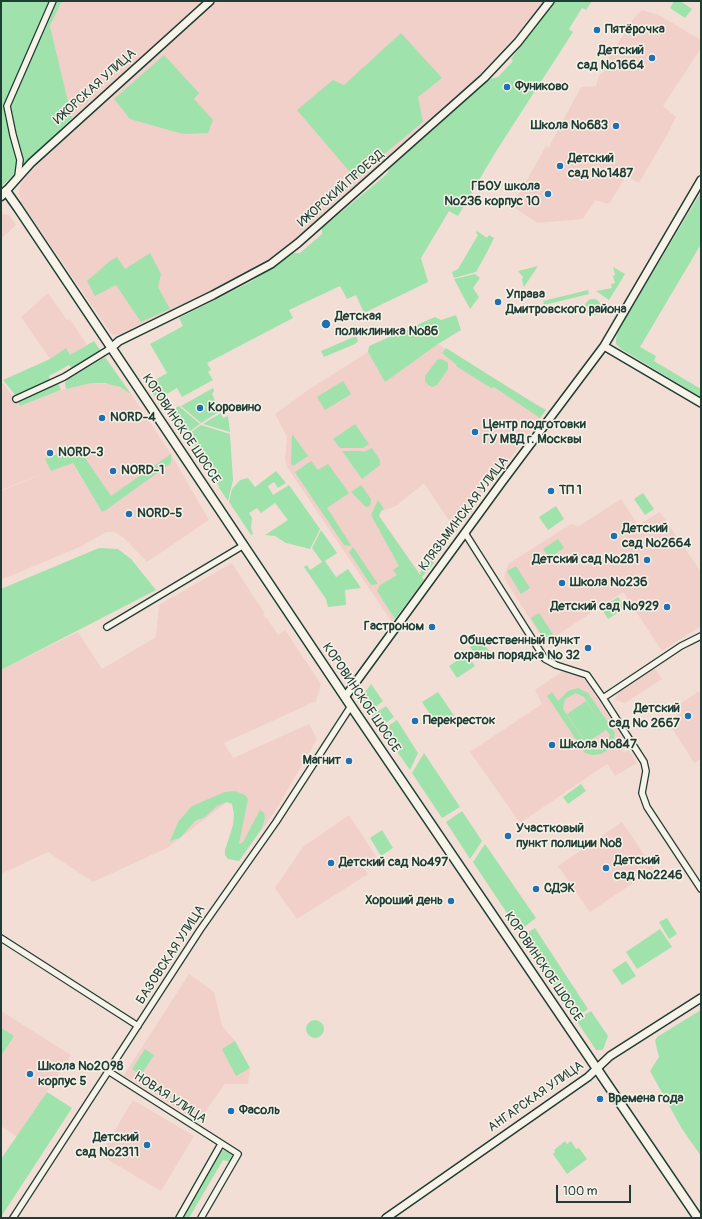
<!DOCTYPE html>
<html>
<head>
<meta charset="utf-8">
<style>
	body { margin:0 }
	#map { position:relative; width:702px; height:1219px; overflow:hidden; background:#f3ded6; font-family:Pangolin,sans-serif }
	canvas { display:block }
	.frame { position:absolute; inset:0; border:2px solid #1f3d34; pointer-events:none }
	.scale { position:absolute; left:556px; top:1185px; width:75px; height:18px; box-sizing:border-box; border:2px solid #1f3d34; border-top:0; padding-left:5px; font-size:12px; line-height:14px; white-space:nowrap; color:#1f3d34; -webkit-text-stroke:3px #f7f3e8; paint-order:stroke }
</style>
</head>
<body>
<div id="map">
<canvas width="702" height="1219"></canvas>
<div class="frame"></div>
<div class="scale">100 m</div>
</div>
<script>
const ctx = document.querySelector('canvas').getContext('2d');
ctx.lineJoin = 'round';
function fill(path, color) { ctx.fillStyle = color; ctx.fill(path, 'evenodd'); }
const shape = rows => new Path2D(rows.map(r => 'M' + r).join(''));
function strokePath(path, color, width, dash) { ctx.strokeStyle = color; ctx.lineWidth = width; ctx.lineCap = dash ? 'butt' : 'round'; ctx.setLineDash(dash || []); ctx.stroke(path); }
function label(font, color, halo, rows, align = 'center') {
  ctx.font = font + ' Pangolin,sans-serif'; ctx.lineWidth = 3; ctx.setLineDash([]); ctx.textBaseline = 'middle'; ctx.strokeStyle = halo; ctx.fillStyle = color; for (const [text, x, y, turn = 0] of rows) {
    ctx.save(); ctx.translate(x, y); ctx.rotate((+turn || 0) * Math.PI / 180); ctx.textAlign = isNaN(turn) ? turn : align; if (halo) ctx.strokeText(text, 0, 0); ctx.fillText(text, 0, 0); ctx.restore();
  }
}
fill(shape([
	[62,1,205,1,132,67,72,118,50,26],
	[218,1,545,1,533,17,472,83,280,252,256,267,178,307,119,335,112,335,21,202,19,194,20,186,28,173],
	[642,10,659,15,701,40,701,48,663,106,676,117,667,135,639,183,626,176,609,204,595,200,583,219,537,223,512,206,546,146,549,147,581,87,596,86,599,75,604,72,606,62,633,19],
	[3,214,9,215,16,225,1,239,1,216],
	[48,293,67,320,70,319,87,345,70,355,66,348,50,359,21,317],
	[438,344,546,410,498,475,471,507,473,510,456,531,424,483,396,506,381,511,379,516,424,580,392,622,287,467,285,459,287,437,275,414,308,390,368,352,385,381],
	[3,383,20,406,68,388,91,383,111,384,126,390,131,394,171,454,209,520,147,562,124,538,114,532,106,532,82,546,1,580,1,491,72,462,102,512,83,458,1,490,1,384],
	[621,499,638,525,660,512,701,572,701,626,662,651,623,592,545,643,504,578,508,564,571,524,579,526],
	[232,563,265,614,263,615,266,618,267,618,278,635,285,630,321,684,316,701,224,743,233,758,309,724,317,739,274,813,240,859,234,855,245,807,231,799,167,848,93,882,48,852,1,874,1,670,78,632,102,669,156,637,159,605],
	[654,667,662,679,625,703,615,700,619,690],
	[563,671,581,677,586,681,623,738,623,753,629,750,637,763,615,776,607,764,520,823,470,752,542,704,535,690],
	[701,690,701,759,694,763,672,728,680,704],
	[349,815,377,858,363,867,368,874,297,919,275,888,303,847],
	[622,822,654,869,590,912,558,866],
	[189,974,214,992,222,1026,235,1041,250,1068,248,1084,225,1084,203,1115,191,1117,124,1075],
	[1,1011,71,1055,17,1137,1,1126],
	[133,1100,194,1136,161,1191,100,1155]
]), '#f0d0c9');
fill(shape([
	[1,1,62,1,50,26,72,118,1,187],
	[555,1,592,1,586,10,582,8,569,29,573,32,495,153,458,216,449,211,421,258,428,282,364,313,356,295,347,299,340,286,289,310,293,318,207,363,211,370,208,372,213,380,182,397,177,388,163,396,168,405,163,408,147,385,167,373,150,344,183,326,179,318,252,281,294,253,300,253,322,234,322,228,387,174,389,169,490,79,498,77,513,61,511,59],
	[674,1,680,1,692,9,685,18,670,8],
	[401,33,442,78,418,97,423,122,355,178,297,110,333,80,344,85],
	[164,55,199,93,194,99,213,120,208,133,183,134,130,119,114,99],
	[701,192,701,244,640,347,656,356,654,361,701,389,701,397,621,349,616,344,616,339,617,333],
	[477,231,487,238,489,235,494,238,485,256,476,272,454,278,452,272,458,269,478,235,476,233],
	[150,253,161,274,158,287,170,309,141,322,116,285,95,296,87,281,110,261,117,257,125,269],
	[538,266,524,287,522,280,523,277,518,271],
	[613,267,625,274,609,300,596,291,612,288,611,284,615,283,613,276,615,275],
	[475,274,480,278,473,288,479,297,470,309,454,279],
	[588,290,589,294,544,305,543,301],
	'585 307a8 8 0 1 1 16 0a8 8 0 1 1-16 0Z',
	[456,315,461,330,438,344,385,382,368,352,369,346,435,317,441,320],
	[356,336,358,341,355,344,324,357,321,351],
	[94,341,102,353,73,369,69,365,49,376,50,380,15,395,3,380,50,359,66,348,70,355],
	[446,348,535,404,546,410,540,418,494,387,491,388,456,366,457,365,442,353],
	[105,357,131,394,120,387,105,383,91,383,66,389,65,383,68,379],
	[442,359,448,363,448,369,437,385,432,387,428,385,425,381,425,376,437,360],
	[343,381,351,394,325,410,317,397],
	[58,383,61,390,20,406,17,400],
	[213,388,214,391,212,394,220,411,201,423,181,406],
	[179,406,200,424,186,434,170,411],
	[221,413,223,418,228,416,230,432,203,424],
	[355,424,369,444,363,448,340,448,333,439],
	[201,425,230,434,233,480,228,501,219,488,216,479,187,435],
	[292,434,308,456,293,466,291,464],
	[77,446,111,496,171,454,171,463,106,510,102,512,73,463,51,471,45,459],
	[372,448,380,460,380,465,362,479,342,451,362,451,364,452],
	[311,461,318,470,328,464,349,493,327,508,351,545,350,546,344,545,296,474,295,472],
	[276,471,286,483,278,488,274,482,268,486,273,495,289,485,320,529,310,549,286,543,275,536,265,535,288,520,275,503,261,513,257,508,249,513,252,518,251,528,253,534,251,535,229,502,232,489,240,480,248,478,255,487],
	[361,485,371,499,370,506,366,507,351,492],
	[643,493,654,509,645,515,634,499],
	[378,500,384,509,381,511,379,516,420,575,421,569,428,558,430,558,434,563,422,577,424,580,395,619,377,591,380,585,397,575,393,570,399,566,371,515],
	[556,506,564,519,548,530,539,517],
	[321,530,337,553,325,561,336,577,348,569,361,588,345,590,346,605,328,607,326,599,304,567,307,565,310,570,322,562,312,548],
	[558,539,564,548,549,558,543,549],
	[353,547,378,584,371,585,349,552],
	[99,548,118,549,131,559,156,590,1,670,1,589],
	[516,566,530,588,521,594,507,571],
	[618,597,625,608,608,619,601,608],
	[539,613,553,634,544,639,531,618],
	[481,639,489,651,478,658,470,647],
	[467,654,475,666,457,678,449,666],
	[371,684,383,701,369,712,361,698],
	[578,688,588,693,615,733,612,747,601,754,592,755,585,753,547,696,552,692,558,701,568,691],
	[576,693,584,697,599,720,586,701,567,714,586,743,606,730,610,735,609,739,602,749,595,750,589,748,563,709,565,699],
	[438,692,455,717,439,728,422,702],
	[386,706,394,717,380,727,372,715],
	[397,720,418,753,410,770,382,730],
	[424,753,460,807,442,818,412,773],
	[581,784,586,791,568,804,563,797],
	[235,791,245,795,248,799,239,844,243,842,260,810,264,813,265,818,262,828,239,861,228,859,225,855,225,850,233,825,234,814,232,804,227,802,217,806,205,817,195,821,180,838,170,841,178,822,192,806,225,792],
	[462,811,482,841,470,859,446,822],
	[382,830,393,848,381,856,370,838],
	[485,844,536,918,519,931,473,862],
	[667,918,677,934,669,939,659,922],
	[535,928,588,1009,575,1018,521,937],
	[660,929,672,947,637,969,626,952],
	[626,961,636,976,622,985,612,970],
	[701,1010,701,1156,682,1129,650,1071,659,1057,655,1041,657,1037],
	[591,1011,608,1036,603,1050,596,1050,576,1020],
	'306 1029a9 9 0 1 1 18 0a9 9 0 1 1-18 0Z',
	[1,1028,14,1036,1,1056],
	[235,1041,250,1068,236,1076,222,1049],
	[145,1049,154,1055,141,1075,132,1069],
	[47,1092,72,1108,1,1217,1,1159],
	[565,1141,567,1144,571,1141,576,1149,579,1148,587,1159,567,1174,553,1154,555,1152,554,1150],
	[225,1150,232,1154,233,1159,231,1162,223,1160,189,1218,182,1218,220,1151]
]), '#a0e2ac');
const minor = shape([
	[18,176,20,160,13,135,7,106,53,1],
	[16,399,64,377,111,348],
	[465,533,545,659,556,665,587,675,603,698,644,762,646,771,642,793,647,807,701,889],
	[107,627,244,545],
	[603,698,681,646,701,636],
	[1,938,138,1026],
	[108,1071,238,1154,201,1218],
	[13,1218,200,930,276,822,351,706],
	[179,1218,221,1144]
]);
const tertiary = shape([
	[6,191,31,163,210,1],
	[604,346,701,403],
	[111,348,119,341,213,295,271,264,298,243,484,78,518,42,550,1],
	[345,697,502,482,604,346,701,180],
	[386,1218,588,1077,610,1056,701,998]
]);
const secondary = shape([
	[1,196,6,191,18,208,351,706,698,1218]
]);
strokePath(minor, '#1f3d34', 8);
strokePath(tertiary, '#1f3d34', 10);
strokePath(secondary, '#1f3d34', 11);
strokePath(minor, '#f7f3e8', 5.5);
strokePath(tertiary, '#f7f3e8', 7);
strokePath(secondary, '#f7f3e8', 8);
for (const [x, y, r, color] of [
	[597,30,4,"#1f6fb2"],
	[652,58,4,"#1f6fb2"],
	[507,87,4,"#1f6fb2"],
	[616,126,4,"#1f6fb2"],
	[560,166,4,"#1f6fb2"],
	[548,194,4,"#1f6fb2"],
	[498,302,4,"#1f6fb2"],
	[326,324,5,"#1f6fb2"],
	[200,408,4,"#1f6fb2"],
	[102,418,4,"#1f6fb2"],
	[475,432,4,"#1f6fb2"],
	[50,453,4,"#1f6fb2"],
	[113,471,4,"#1f6fb2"],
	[551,491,4,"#1f6fb2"],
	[129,514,4,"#1f6fb2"],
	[614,536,4,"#1f6fb2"],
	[647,560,4,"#1f6fb2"],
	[562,583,4,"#1f6fb2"],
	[667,607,4,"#1f6fb2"],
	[432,627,4,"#1f6fb2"],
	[588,648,4,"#1f6fb2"],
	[688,716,4,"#1f6fb2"],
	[415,721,4,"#1f6fb2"],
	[552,745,4,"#1f6fb2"],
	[349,761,4,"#1f6fb2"],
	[508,836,4,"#1f6fb2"],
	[331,863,4,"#1f6fb2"],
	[606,868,4,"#1f6fb2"],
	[536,889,4,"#1f6fb2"],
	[451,901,4,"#1f6fb2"],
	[30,1074,4,"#1f6fb2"],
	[600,1099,4,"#1f6fb2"],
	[231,1111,4,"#1f6fb2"],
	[147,1145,4,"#1f6fb2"]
]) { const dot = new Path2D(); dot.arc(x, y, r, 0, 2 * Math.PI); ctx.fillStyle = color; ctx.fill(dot); strokePath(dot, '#f7f3e8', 1.5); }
label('bold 13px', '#1f3d34', '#f7f3e8', [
	["Пятёрочка",605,30],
	["Детский",644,51,"right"],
	["сад №1664",644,66,"right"],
	["Фуниково",515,87],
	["Школа №683",608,126,"right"],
	["Детский",568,159],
	["сад №1487",568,174],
	["ГБОУ школа",540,187,"right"],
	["№236 корпус 10",540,202,"right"],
	["Управа",506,295],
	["Дмитровского района",506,310],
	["Детская",335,317],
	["поликлиника №86",335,332],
	["Коровино",208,408],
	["NORD-4",110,418],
	["Центр подготовки",483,425],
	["ГУ МВД г. Москвы",483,440],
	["NORD-3",58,453],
	["NORD-1",121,471],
	["ТП 1",559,491],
	["NORD-5",137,514],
	["Детский",622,529],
	["сад №2664",622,544],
	["Детский сад №281",639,560,"right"],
	["Школа №236",570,583],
	["Детский сад №929",659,607,"right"],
	["Гастроном",424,627,"right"],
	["Общественный пункт",580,641,"right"],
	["охраны порядка № 32",580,656,"right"],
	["Детский",680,709,"right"],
	["сад № 2667",680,724,"right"],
	["Перекресток",423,721],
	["Школа №847",560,745],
	["Магнит",341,761,"right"],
	["Участковый",516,829],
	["пункт полиции №8",516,844],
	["Детский",614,861],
	["сад №2246",614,876],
	["Детский сад №497",339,863],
	["СДЭК",544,889],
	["Хороший день",443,901,"right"],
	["Школа №2098",38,1067],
	["корпус 5",38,1082],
	["Времена года",608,1099],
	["Фасоль",239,1111],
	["Детский",139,1138,"right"],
	["сад №2311",139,1153,"right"]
], 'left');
label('13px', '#1f3d34', '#f7f3e8', [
	["ИЖОРСКАЯ УЛИЦА",95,87,-42],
	["ИЖОРСКИЙ ПРОЕЗД",341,189,-41],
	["КОРОВИНСКОЕ ШОССЕ",181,429,56],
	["КЛЯЗЬМИНСКАЯ УЛИЦА",464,514,-53],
	["КОРОВИНСКОЕ ШОССЕ",361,698,56],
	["БАЗОВСКАЯ УЛИЦА",171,955,-57],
	["КОРОВИНСКОЕ ШОССЕ",543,967,56],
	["АНГАРСКАЯ УЛИЦА",536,1097,-35],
	["НОВАЯ УЛИЦА",170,1098,33]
]);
</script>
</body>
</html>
